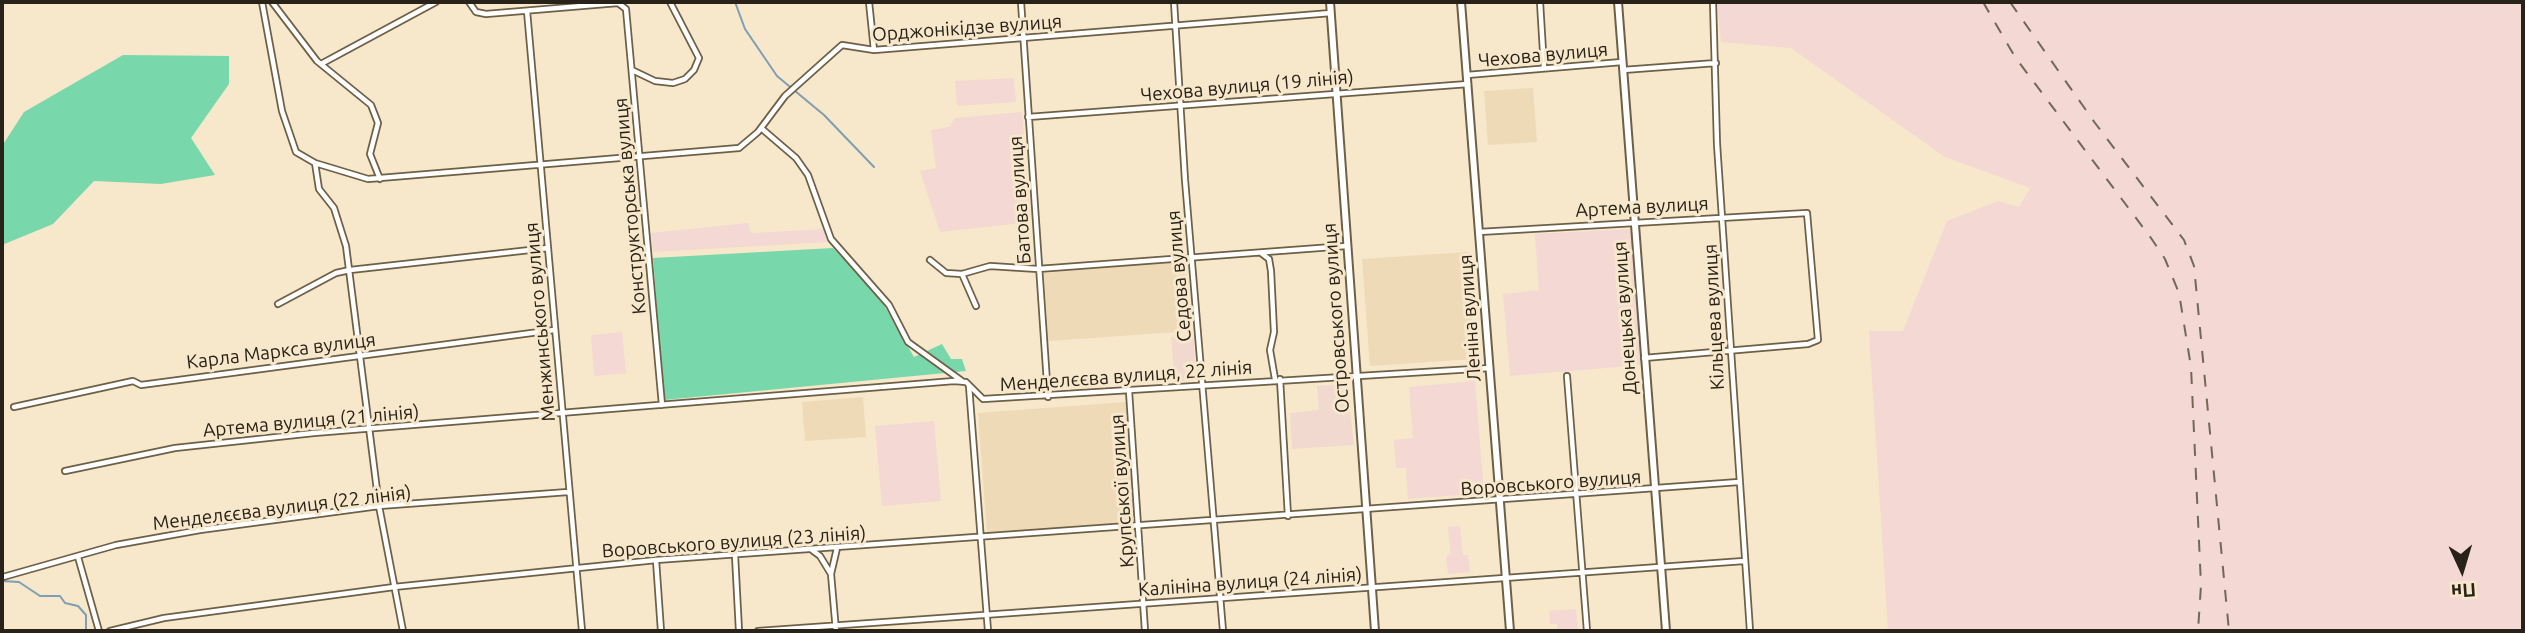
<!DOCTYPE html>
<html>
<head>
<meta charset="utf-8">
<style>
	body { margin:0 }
	#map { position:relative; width:2525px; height:633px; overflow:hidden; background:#f7e7cb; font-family:Ubuntu,sans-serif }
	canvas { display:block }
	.frame { position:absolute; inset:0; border:4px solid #282218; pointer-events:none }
	.north { position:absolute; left:2427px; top:535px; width:70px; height:70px; -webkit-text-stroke:5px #f7e7cb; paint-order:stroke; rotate:176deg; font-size:19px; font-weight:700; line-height:28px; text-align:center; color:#282218 }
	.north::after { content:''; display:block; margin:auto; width:24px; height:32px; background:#282218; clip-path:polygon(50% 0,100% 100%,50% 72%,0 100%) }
</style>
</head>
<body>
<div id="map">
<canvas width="2525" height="633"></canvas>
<div class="frame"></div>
<div class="north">Пн</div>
</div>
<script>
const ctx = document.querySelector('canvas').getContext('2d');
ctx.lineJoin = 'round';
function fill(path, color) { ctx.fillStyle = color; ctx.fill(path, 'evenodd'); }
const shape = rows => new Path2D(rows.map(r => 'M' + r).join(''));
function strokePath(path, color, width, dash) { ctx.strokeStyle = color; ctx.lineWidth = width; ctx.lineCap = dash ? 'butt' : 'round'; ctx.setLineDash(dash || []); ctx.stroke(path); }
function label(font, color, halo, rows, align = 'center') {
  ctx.font = font + ' Ubuntu,sans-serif'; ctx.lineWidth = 6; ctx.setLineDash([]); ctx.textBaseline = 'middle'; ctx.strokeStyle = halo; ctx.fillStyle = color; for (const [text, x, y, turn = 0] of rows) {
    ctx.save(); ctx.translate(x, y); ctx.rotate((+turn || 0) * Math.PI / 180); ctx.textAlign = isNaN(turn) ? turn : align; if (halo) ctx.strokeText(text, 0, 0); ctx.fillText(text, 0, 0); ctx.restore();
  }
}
fill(shape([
	[1193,335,1197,380,1182,381,1181,373,1174,373,1171,337],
	[1347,384,1354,445,1292,449,1290,413,1319,410,1317,386]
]), '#f2d9d0');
fill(shape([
	[1717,2,2523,2,2523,631,1888,631,1869,331,1903,331,1947,221,1998,201,2019,207,2030,188,1945,157,1791,48,1721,42],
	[1014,78,1016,102,957,106,955,81],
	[1022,112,1031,222,940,232,920,171,936,168,931,130,949,127,955,118],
	[748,223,751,233,825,229,827,242,653,252,651,233],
	[1630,229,1641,365,1510,376,1503,294,1539,290,1535,234],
	[622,332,626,373,594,376,591,335],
	[1475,381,1484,493,1408,499,1406,468,1396,468,1394,440,1413,438,1409,387],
	[934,421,941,501,882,506,875,426],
	[1460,526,1463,555,1468,555,1470,572,1448,574,1446,556,1451,555,1448,527],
	[1576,609,1578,631,1557,631,1557,624,1550,624,1549,611]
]), '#f3d8d4');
fill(shape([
	[1533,88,1537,142,1488,145,1484,91],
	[1468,252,1474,359,1370,366,1362,259],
	[1185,261,1191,331,1048,341,1044,273],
	[863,397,866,437,805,441,802,402],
	[1126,402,1135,523,987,534,978,413]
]), '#eedab7');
fill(shape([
	[123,55,229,56,229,84,191,138,215,175,161,184,94,181,53,224,2,245,2,146,24,112],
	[833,248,877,293,914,357,942,344,951,359,962,359,966,371,664,400,653,258]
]), '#78d8ab');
strokePath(shape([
	[735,2,745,29,777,76,824,115,874,167],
	[2,581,19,582,40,596,60,596,65,603,78,606,86,615,86,631]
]), '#7d9fb3', 2);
const minor = shape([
	[262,2,282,111,296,152,315,163,368,179,739,148,758,132,785,96,842,45,874,50,1331,13],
	[272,2,317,61,371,105,378,123,370,154,380,179],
	[469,2,476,12,486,14,618,3,626,9,662,405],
	[869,2,874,50],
	[1021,2,1048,397],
	[1174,2,1185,180,1223,631],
	[1540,2,1544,68],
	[1713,2,1717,144,1750,631],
	[527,11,582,631],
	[321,64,436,2],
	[632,70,655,81,673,83,685,79,694,70,699,58,670,2],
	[1623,70,1716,63],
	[1467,75,1622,62],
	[1028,117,1468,84],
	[761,128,796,158,808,175,831,239,889,305,908,342,962,381],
	[315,163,319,189,334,208,346,246,379,506,403,631],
	[1479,232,1807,213,1818,340,1808,344,1644,358],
	[1261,253,1269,259,1271,271,1274,332,1270,350,1275,379],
	[930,260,946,273,962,274,990,266,1038,269,1346,246],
	[962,274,976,306],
	[278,304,336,273,350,270,548,248],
	[1567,376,1587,631],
	[1280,379,1288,516],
	[969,386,988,631],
	[1129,391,1145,631],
	[14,407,133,381,141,385,554,330],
	[65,471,175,448,314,433,954,381,966,382,983,399,1490,368],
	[812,550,820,556,831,574,836,631],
	[735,555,739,631],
	[78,557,99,631],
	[656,560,661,631],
	[831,574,837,548],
	[3,577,116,545,200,530,379,506,568,492],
	[110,631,164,618,394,587,656,560,1739,482],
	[758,631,1744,561]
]);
const tertiary = shape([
	[1330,2,1375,631],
	[1618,2,1666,631]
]);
const secondary = shape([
	[1461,2,1510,631]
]);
strokePath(minor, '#6e6047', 8);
strokePath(tertiary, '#6e6047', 10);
strokePath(secondary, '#6e6047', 10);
strokePath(minor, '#fff', 4.5);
strokePath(tertiary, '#fff', 6);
strokePath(secondary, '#fff', 6);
strokePath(shape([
	[1983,2,2015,57,2151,238,2165,259,2179,293,2191,367,2201,585,2198,631],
	[2010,2,2095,123,2184,240,2194,266,2229,631]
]), '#726858', 2, [12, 12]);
label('19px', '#282218', '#f7e7cb', [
	["Орджонікідзе вулиця",967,28,-4],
	["Чехова вулиця",1543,55,-5],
	["Чехова вулиця (19 лiнiя)",1247,86,-5],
	["Батова вулиця",1020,200,-94],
	["Конструкторська вулиця",630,206,-95],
	["Артема вулиця",1642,207,-3],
	["Седова вулиця",1179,276,-95],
	["Кільцева вулиця",1714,317,-93],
	["Островського вулиця",1336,318,-94],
	["Леніна вулиця",1470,318,-94],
	["Донецька вулиця",1625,318,-94],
	["Менжинського вулиця",540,322,-95],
	["Карла Маркса вулиця",281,351,-7],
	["Менделєєва вулиця, 22 лінія",1126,376,-4],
	["Артема вулиця (21 лiнiя)",311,421,-5],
	["Воровського вулиця",1551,483,-4],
	["Крупської вулиця",1122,491,-94],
	["Менделєєва вулиця (22 лiнiя)",282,508,-7],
	["Воровського вулиця (23 лiнiя)",734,542,-4],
	["Калініна вулиця (24 лiнiя)",1250,582,-4]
]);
</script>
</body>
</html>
